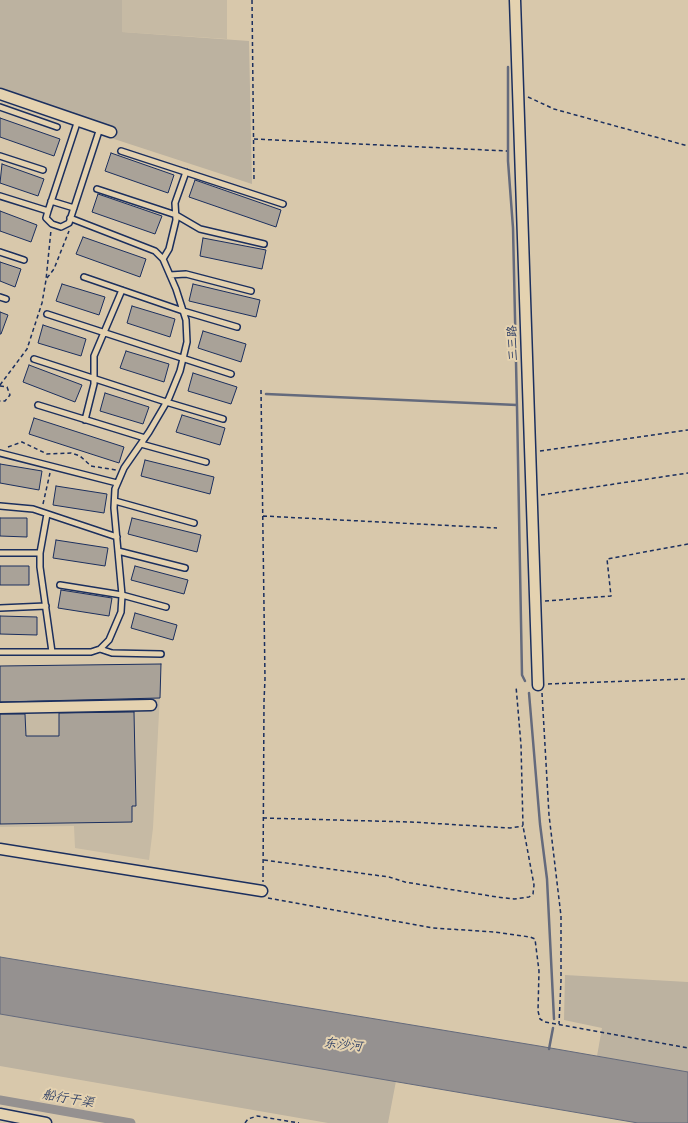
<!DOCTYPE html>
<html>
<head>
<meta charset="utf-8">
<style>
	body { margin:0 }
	canvas { display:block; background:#d8c8ab }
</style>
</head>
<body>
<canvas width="688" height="1123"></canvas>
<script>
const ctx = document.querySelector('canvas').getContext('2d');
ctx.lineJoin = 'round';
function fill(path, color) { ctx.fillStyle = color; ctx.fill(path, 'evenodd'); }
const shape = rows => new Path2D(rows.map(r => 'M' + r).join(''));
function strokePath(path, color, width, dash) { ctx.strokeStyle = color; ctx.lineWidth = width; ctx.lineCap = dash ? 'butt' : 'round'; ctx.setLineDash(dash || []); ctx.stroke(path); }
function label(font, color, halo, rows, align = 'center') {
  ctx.font = font + ' "Playpen Sans","LXGW WenKai TC",sans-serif'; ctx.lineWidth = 4; ctx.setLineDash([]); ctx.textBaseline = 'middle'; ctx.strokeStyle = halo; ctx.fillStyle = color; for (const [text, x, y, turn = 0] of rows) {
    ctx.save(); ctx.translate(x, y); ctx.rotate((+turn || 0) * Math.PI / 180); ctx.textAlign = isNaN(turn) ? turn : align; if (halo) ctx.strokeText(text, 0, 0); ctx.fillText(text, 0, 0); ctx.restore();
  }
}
fill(shape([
	[122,0,227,0,227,39,122,32],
	[160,694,153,828,149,860,75,848,74,826,0,827,0,697]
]), '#c6baa4');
fill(shape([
	[0,0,122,0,122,32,249,41,252,184,111,138,113,130,0,90],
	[565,975,688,982,688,1072,597,1056,602,1028,564,1020],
	[0,1014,396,1081,388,1123,328,1123,0,1066]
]), '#bcb2a0');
const water = shape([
	[0,957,539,1046,688,1072,688,1123,638,1123,0,1014,0,957]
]);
fill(water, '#959190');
strokePath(water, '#646a7c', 1);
strokePath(shape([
	[508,67,508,161,513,228,517,407,522,675,525,681],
	[266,394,517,405],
	[529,693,540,824,547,879,554,1019],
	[549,1049,553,1028]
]), '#646a7c', 2.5);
strokePath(shape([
	[0,1100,131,1123]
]), '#959190', 9);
const building = shape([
	[0,118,60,139,54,156,0,137,0,118],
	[111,153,174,175,168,193,105,171,111,153],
	[2,164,44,179,38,196,0,183,2,164],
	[195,180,281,210,276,227,189,197,195,180],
	[98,194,162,216,155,234,92,212,98,194],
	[0,211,37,225,31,242,0,231,0,211],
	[83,237,146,259,140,277,76,254,83,237],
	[203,238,266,250,262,269,200,256,203,238],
	[0,262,21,269,15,287,0,281,0,262],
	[62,284,105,297,99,315,56,301,62,284],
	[193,284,260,300,256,317,189,301,193,284],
	[132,306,175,319,170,337,127,323,132,306],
	[0,312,8,315,1,334,0,334,0,312],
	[43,325,86,339,81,356,38,343,43,325],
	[203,331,246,344,241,362,198,348,203,331],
	[126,351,169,364,164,382,120,368,126,351],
	[29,365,82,385,75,402,23,382,29,365],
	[193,373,237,387,231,404,188,391,193,373],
	[105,393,149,407,143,424,100,411,105,393],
	[182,415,225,428,220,445,176,432,182,415],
	[34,418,124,447,119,463,29,434,34,418],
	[145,460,214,477,210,494,141,476,145,460],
	[0,464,42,471,39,490,0,483,0,464],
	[56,486,107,494,104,513,53,505,56,486],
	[0,518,27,518,27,537,0,536,0,518],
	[132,518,201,535,197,552,128,534,132,518],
	[56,540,108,548,105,566,53,558,56,540],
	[0,566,29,566,29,585,0,585,0,566],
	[135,566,188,580,184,594,131,580,135,566],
	[61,590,112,598,109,616,58,608,61,590],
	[135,613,177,625,173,640,131,628,135,613],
	[0,616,37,617,37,635,0,634,0,616],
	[161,664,160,698,0,702,0,666,161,664],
	[134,712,136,806,132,806,132,822,0,824,0,714,25,714,26,736,59,736,59,713,134,712]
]);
fill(building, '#a9a298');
strokePath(building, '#1b2f5e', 1);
const lane = shape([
	[0,107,57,127],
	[78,120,48,211,46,218,52,224,61,227,69,223,100,128],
	[121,151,283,204],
	[0,156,43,170],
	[97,189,176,215,200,229,264,244],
	[0,196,48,211],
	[51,201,74,208],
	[0,252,24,260],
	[163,259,169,249,176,220,175,203,186,172],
	[170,275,186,274,251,291],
	[84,277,183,311,237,327],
	[0,297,6,299],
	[47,314,231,374],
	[34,359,166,402,223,419],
	[38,405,145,438],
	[85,420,94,384,94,356,122,290],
	[141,444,206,462],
	[0,453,117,483],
	[115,501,194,523],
	[0,506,33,509,117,537],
	[47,514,40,553,40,567,52,652],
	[118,551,185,568],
	[0,553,40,553],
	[60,585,122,595,166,607],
	[0,608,46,606],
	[100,649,112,653,161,654],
	[0,652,91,652,100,649,109,640,121,612,122,595,114,508,115,489,124,468,149,432,169,398,180,371,187,342,186,320,176,289,163,259,155,251,70,218]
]);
const street = shape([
	[515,0,538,685],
	[0,94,111,132],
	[0,708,151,705],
	[0,849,262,891],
	[0,1114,46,1123]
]);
strokePath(lane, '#1b2f5e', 8);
strokePath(street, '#1b2f5e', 13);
strokePath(shape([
	[252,0,254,180],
	[528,97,554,109,688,146],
	[254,139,507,151],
	[47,278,54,269,69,231],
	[0,385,27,349,42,303,46,280,51,230],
	[0,386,7,387,10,395,5,401,0,401],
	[261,390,265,679,264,701,263,882],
	[8,447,22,442,47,454,71,453,80,456,91,466,116,470],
	[540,451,688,430],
	[541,495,688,473],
	[43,504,50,473],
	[263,516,497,528],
	[545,601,611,596,607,559,688,544],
	[548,684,688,679],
	[542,693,549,815,561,916,561,981,559,1024],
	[263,818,411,822,510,828,523,826],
	[264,860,389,877,405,882,497,897,514,899,529,897,533,894,534,885,523,826,521,745,516,686],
	[268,898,433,928,495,932,530,937,535,939,539,971,538,1011,540,1019,545,1022,688,1048],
	[245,1123,248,1119,257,1116,299,1123]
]), '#1b2f5e', 1.5, [4, 3]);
strokePath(lane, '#e4d2b0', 5);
strokePath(street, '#e4d2b0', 10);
label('12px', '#1b2f5e', '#e4d2b0', [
	["三三路",513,343,-92]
]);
label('italic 13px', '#334368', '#e4d2b0', [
	["东沙河",343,1045,6],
	["船行干渠",68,1099,10]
]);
</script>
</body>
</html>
